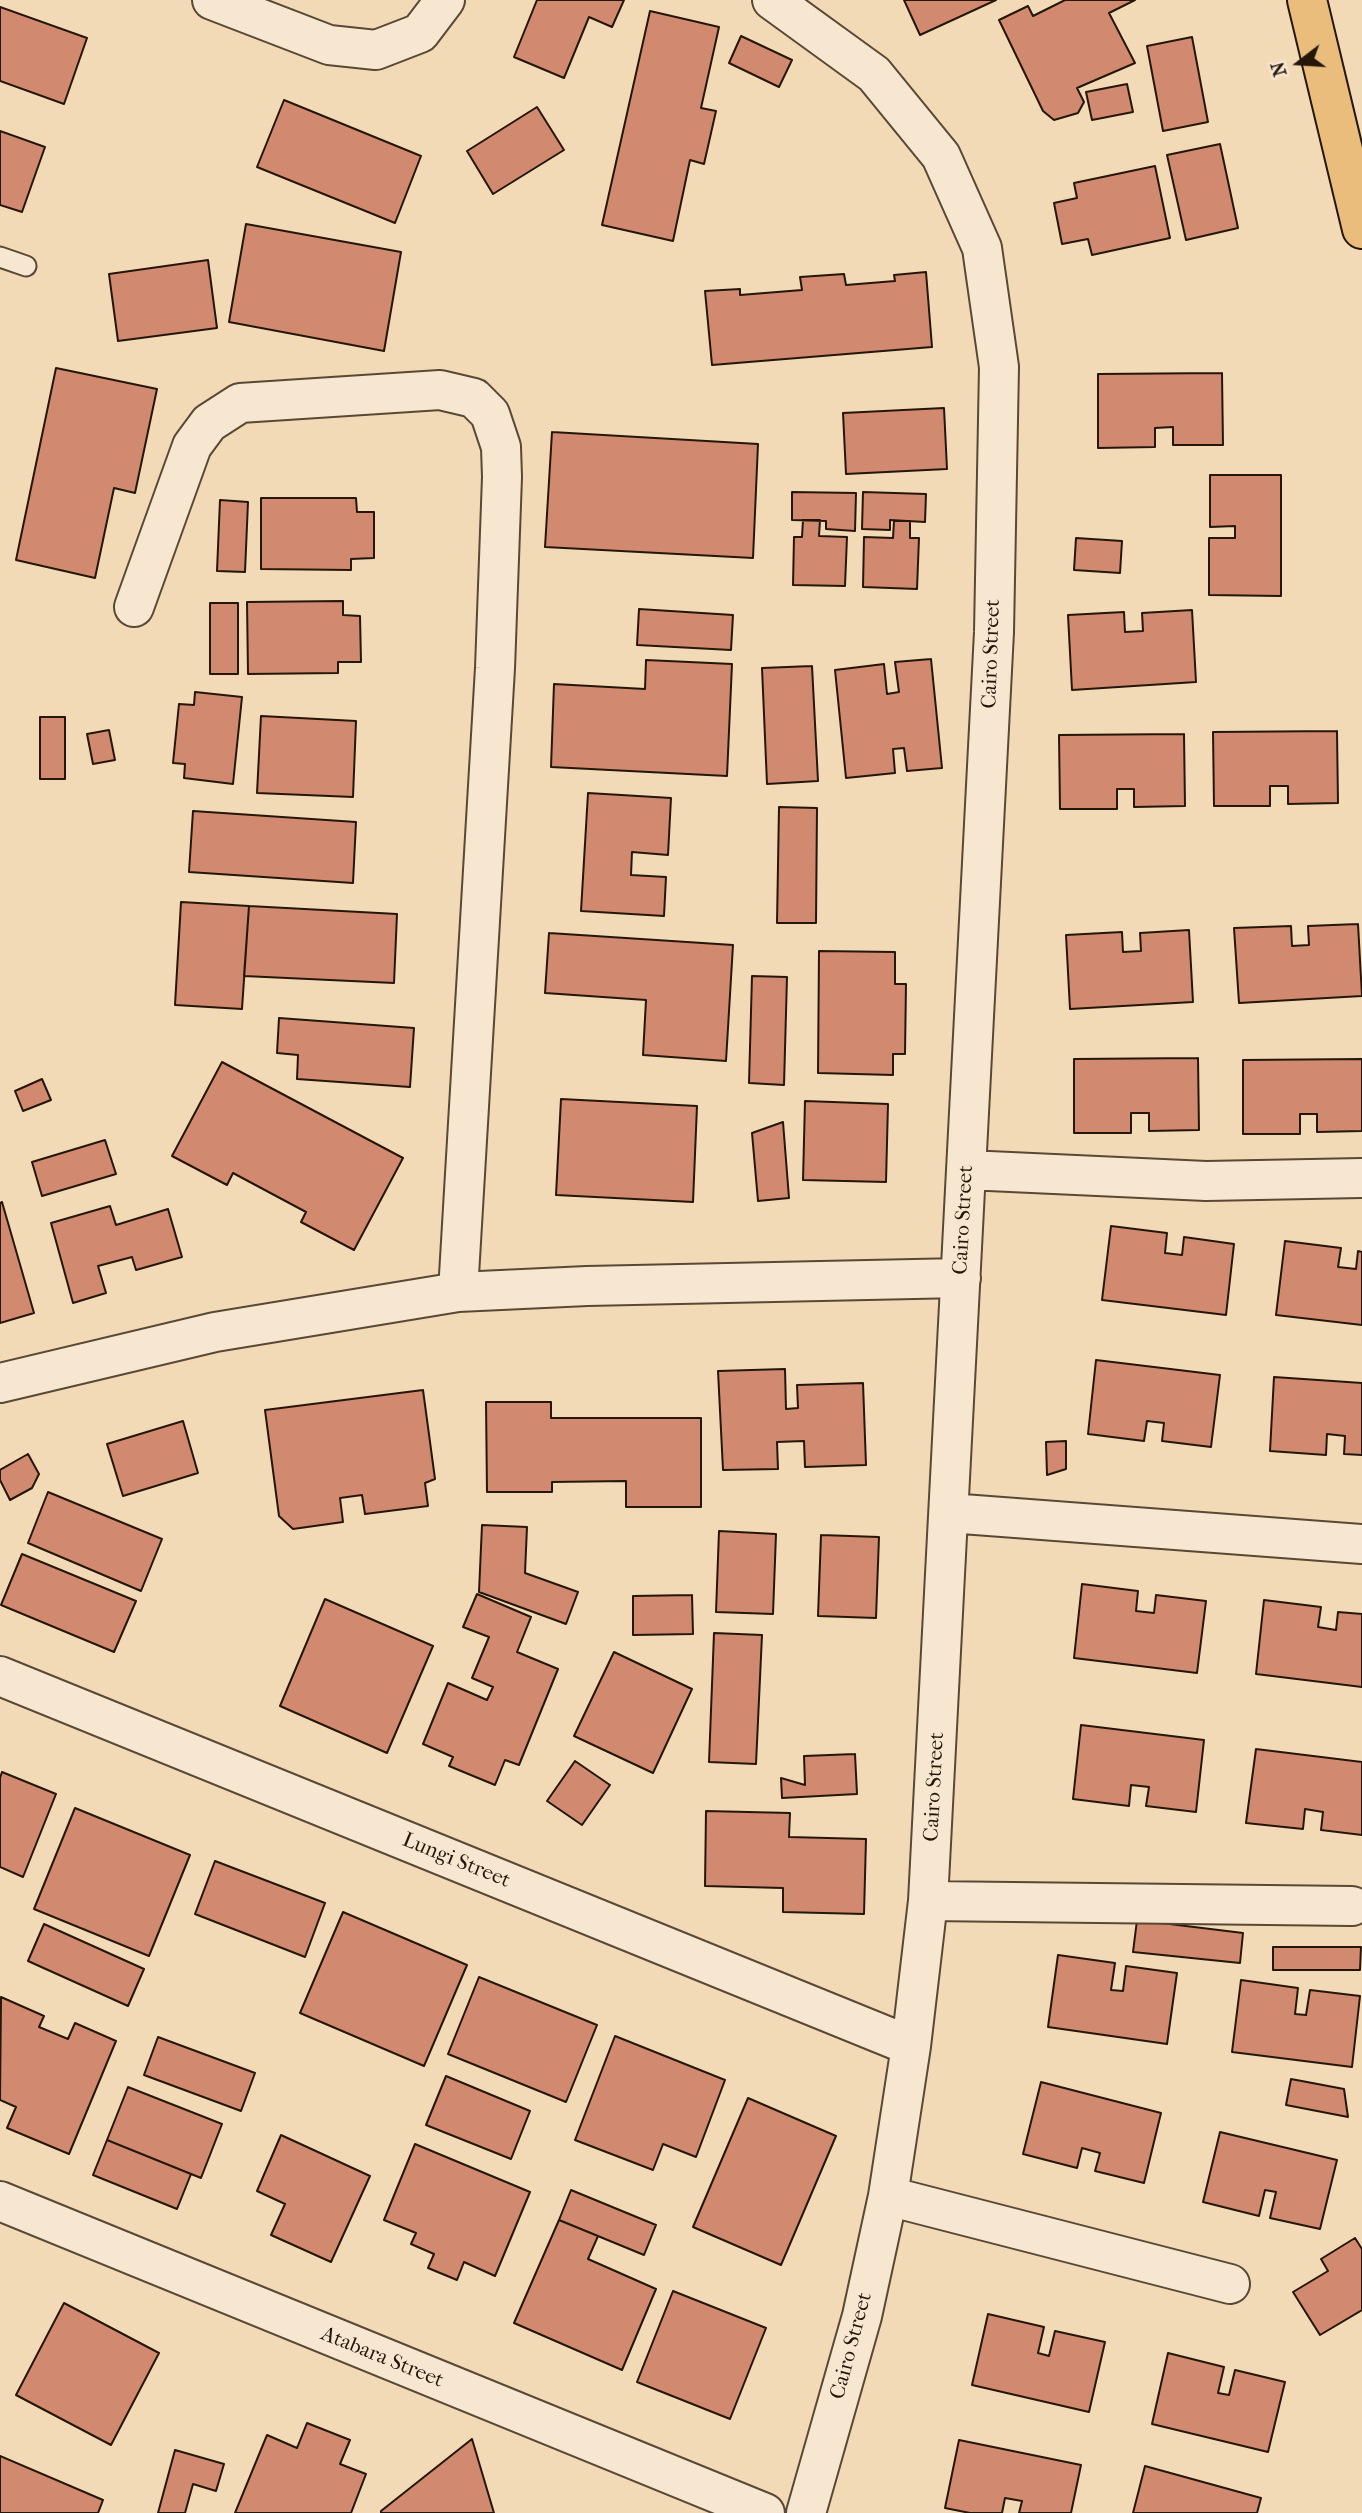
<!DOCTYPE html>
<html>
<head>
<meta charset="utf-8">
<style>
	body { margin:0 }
	#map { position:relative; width:1362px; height:2513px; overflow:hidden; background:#f3dab7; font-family:"IM FELL French Canon",serif }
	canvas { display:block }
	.north { position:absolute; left:1264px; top:28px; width:70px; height:70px; -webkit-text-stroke:5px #f7e7d0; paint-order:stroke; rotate:253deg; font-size:19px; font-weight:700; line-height:28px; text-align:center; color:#24170a }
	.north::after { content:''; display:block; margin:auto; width:24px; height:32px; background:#24170a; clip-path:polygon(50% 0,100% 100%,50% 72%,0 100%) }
</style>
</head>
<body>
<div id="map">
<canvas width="1362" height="2513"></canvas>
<div class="north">N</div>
</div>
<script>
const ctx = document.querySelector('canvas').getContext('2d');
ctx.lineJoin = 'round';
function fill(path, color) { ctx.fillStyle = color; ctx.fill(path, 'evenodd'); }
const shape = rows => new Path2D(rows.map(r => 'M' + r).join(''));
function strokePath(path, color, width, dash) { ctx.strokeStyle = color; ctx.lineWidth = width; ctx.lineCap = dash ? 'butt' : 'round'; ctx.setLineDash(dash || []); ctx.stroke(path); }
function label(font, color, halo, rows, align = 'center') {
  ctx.font = font + ' "IM FELL French Canon",serif'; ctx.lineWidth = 6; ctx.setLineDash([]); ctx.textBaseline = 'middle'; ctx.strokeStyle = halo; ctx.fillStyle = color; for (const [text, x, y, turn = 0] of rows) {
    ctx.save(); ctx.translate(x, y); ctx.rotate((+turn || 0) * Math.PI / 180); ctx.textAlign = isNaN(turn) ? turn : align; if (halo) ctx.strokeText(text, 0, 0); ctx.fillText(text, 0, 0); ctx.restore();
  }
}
const building = shape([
	[537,0,624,0,612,27,589,17,564,78,514,57,537,0],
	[904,0,996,0,920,35,904,0],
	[1065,0,1135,0,1109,13,1135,63,1077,88,1084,102,1078,113,1054,120,1043,111,999,20,1028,6,1033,16,1065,0],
	[0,7,87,38,64,104,0,81,0,7],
	[650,11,719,27,701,108,716,111,704,164,690,160,673,241,602,225,650,11],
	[741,36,792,60,779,87,729,63,741,36],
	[1192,37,1208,122,1163,131,1147,46,1192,37],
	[1127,84,1133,112,1092,120,1086,92,1127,84],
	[284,100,421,156,395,223,257,167,284,100],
	[537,107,564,150,493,194,467,151,537,107],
	[0,131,45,147,22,212,0,205,0,131],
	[1220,144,1238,228,1186,240,1167,155,1220,144],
	[1155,166,1170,238,1092,255,1088,239,1062,244,1054,203,1077,198,1074,183,1155,166],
	[246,224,401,252,384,351,229,322,246,224],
	[208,260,217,328,118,341,109,274,208,260],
	[926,272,932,347,712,365,705,291,740,289,740,295,802,290,800,277,844,274,846,285,895,281,894,275,926,272],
	[56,368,157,389,135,493,114,488,95,578,16,560,56,368],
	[1222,373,1223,445,1173,445,1173,427,1155,428,1155,447,1098,448,1098,374,1222,373],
	[944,408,947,469,846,474,843,413,944,408],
	[552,432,758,444,753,558,545,547,552,432],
	[1210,475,1281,475,1281,596,1209,595,1209,538,1235,538,1235,526,1210,527,1210,475],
	[792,492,856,493,855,531,826,529,826,521,792,520,792,492],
	[863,492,926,494,925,522,890,520,890,530,862,529,863,492],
	[261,498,356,498,357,512,374,512,374,558,351,559,351,570,261,569,261,498],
	[220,500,248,502,245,572,217,571,220,500],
	[803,520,820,520,819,536,847,537,845,586,793,585,794,537,802,537,803,520],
	[894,521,910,521,910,538,919,538,917,589,863,587,864,537,893,538,894,521],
	[1076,538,1122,541,1120,573,1074,570,1076,538],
	[343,601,343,615,360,616,361,662,338,662,338,673,248,674,247,602,343,601],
	[210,603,238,603,238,674,210,674,210,603],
	[639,609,733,615,731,650,637,645,639,609],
	[1192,610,1196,682,1072,690,1068,615,1124,612,1125,632,1143,631,1142,613,1192,610],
	[931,659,942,768,907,771,904,748,893,749,895,773,846,778,835,670,884,664,887,694,899,692,895,662,931,659],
	[646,660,732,664,727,776,551,767,554,684,645,689,646,660],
	[812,666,818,781,767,784,762,668,812,666],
	[195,692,242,697,233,784,184,778,185,764,173,763,179,704,194,705,195,692],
	[261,716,356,721,353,797,257,793,261,716],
	[40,717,65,717,65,779,40,779,40,717],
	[109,730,115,760,93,764,87,734,109,730],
	[1337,731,1338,803,1288,804,1288,786,1270,786,1270,806,1214,806,1213,732,1337,731],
	[1184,734,1185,806,1134,807,1134,789,1117,789,1117,809,1060,809,1059,735,1184,734],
	[588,793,671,798,668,855,632,852,631,875,666,877,664,916,581,911,588,793],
	[779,807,817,808,816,923,777,923,779,807],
	[193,811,356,822,353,883,189,872,193,811],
	[181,902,249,906,242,1009,175,1005,181,902],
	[249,906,397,914,394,983,244,976,249,906],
	[1358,924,1362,996,1239,1003,1234,928,1291,926,1292,946,1309,945,1308,926,1358,924],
	[1189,930,1193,1002,1070,1009,1066,935,1122,932,1123,952,1141,951,1140,933,1189,930],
	[549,933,733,945,726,1061,643,1055,646,1000,545,993,549,933],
	[819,951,895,952,895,984,906,984,905,1054,893,1054,893,1075,818,1073,819,951],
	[752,976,787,977,784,1085,749,1083,752,976],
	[279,1018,414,1028,410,1087,297,1079,298,1055,277,1053,279,1018],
	[1198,1058,1199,1130,1149,1131,1149,1113,1131,1113,1131,1133,1074,1133,1074,1059,1198,1058],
	[1362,1059,1362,1131,1317,1132,1317,1114,1300,1114,1300,1134,1243,1134,1243,1060,1362,1059],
	[222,1062,403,1158,354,1250,301,1222,306,1212,233,1173,227,1185,172,1156,222,1062],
	[42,1079,51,1100,23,1111,15,1091,42,1079],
	[561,1099,697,1106,693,1202,556,1195,561,1099],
	[805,1101,888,1104,886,1182,803,1180,805,1101],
	[783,1122,789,1198,758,1201,752,1133,783,1122],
	[105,1140,116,1174,42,1196,32,1162,105,1140],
	[2,1202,34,1313,0,1323,0,1203,2,1202],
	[110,1206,116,1225,168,1209,182,1257,136,1270,132,1257,98,1266,106,1293,73,1303,51,1223,110,1206],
	[1111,1226,1167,1233,1165,1253,1182,1255,1184,1237,1234,1244,1226,1315,1102,1300,1111,1226],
	[1285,1241,1341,1248,1338,1267,1356,1269,1358,1251,1362,1252,1362,1325,1276,1315,1285,1241],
	[1096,1360,1220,1375,1211,1447,1162,1441,1164,1423,1147,1421,1144,1441,1088,1434,1096,1360],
	[785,1369,786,1409,798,1408,797,1385,863,1383,866,1465,805,1467,804,1441,777,1442,778,1469,723,1470,718,1371,785,1369],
	[1274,1377,1362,1383,1362,1455,1344,1454,1345,1436,1327,1434,1326,1455,1270,1451,1274,1377],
	[423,1390,435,1479,425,1483,428,1506,365,1514,362,1495,340,1498,343,1522,293,1529,279,1516,265,1410,423,1390],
	[486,1402,551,1402,551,1418,701,1418,701,1507,626,1507,626,1481,552,1482,552,1492,487,1492,486,1402],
	[183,1421,198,1473,123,1496,107,1444,183,1421],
	[1066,1441,1066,1469,1047,1475,1046,1442,1066,1441],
	[28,1454,39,1474,32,1488,10,1500,0,1480,0,1470,28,1454],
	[48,1492,162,1539,141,1591,28,1543,48,1492],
	[482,1525,527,1527,525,1573,578,1592,566,1624,479,1592,482,1525],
	[719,1531,776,1534,773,1614,716,1612,719,1531],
	[821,1535,879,1537,876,1618,818,1616,821,1535],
	[22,1554,136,1601,114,1652,1,1605,22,1554],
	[1082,1584,1138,1591,1136,1611,1154,1613,1156,1595,1206,1601,1197,1673,1074,1658,1082,1584],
	[477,1594,531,1617,517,1652,558,1669,519,1765,505,1760,495,1785,449,1766,453,1757,423,1744,448,1683,487,1700,493,1687,472,1678,489,1637,463,1627,477,1594],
	[692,1595,693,1634,633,1635,633,1596,692,1595],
	[325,1599,433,1646,387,1753,280,1706,325,1599],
	[1264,1600,1321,1607,1318,1627,1336,1630,1338,1612,1362,1614,1362,1687,1256,1674,1264,1600],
	[714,1633,762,1635,756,1764,709,1762,714,1633],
	[614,1652,692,1689,653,1773,574,1736,614,1652],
	[1081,1725,1204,1740,1196,1812,1146,1806,1149,1787,1131,1785,1129,1806,1073,1799,1081,1725],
	[1256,1749,1362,1762,1362,1835,1321,1830,1323,1812,1305,1809,1303,1829,1246,1823,1256,1749],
	[855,1754,857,1794,782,1798,781,1778,805,1785,804,1756,855,1754],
	[575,1761,610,1785,582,1825,547,1801,575,1761],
	[2,1772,56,1794,23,1877,0,1867,0,1778,2,1772],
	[75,1808,190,1855,149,1956,34,1909,75,1808],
	[706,1811,790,1813,789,1837,866,1839,864,1914,783,1912,783,1888,705,1886,706,1811],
	[215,1861,325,1903,305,1957,195,1914,215,1861],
	[343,1912,467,1965,424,2066,300,2013,343,1912],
	[1137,1920,1243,1933,1240,1963,1133,1952,1137,1920],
	[44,1924,144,1969,128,2006,28,1961,44,1924],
	[1273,1947,1361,1947,1360,1970,1273,1970,1273,1947],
	[1058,1955,1115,1963,1111,1990,1123,1991,1126,1966,1177,1973,1167,2044,1048,2027,1058,1955],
	[479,1977,597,2025,566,2102,448,2054,479,1977],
	[1241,1980,1298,1988,1295,2014,1306,2015,1310,1990,1360,1996,1352,2067,1232,2052,1241,1980],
	[1,1997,44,2016,39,2027,68,2039,75,2023,116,2041,69,2154,7,2128,16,2107,0,2100,1,1997],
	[615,2036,725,2080,696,2157,663,2144,653,2170,575,2140,615,2036],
	[158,2037,255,2073,241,2111,144,2075,158,2037],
	[446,2076,530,2111,511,2159,426,2125,446,2076],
	[1291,2079,1344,2089,1348,2117,1286,2105,1291,2079],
	[1041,2082,1161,2113,1144,2183,1095,2171,1100,2153,1082,2148,1077,2168,1023,2154,1041,2082],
	[128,2087,222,2124,201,2178,107,2140,128,2087],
	[748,2098,836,2136,781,2265,693,2227,748,2098],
	[1220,2132,1337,2160,1320,2229,1270,2218,1276,2192,1265,2190,1259,2216,1203,2202,1220,2132],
	[281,2135,370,2176,331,2262,271,2235,285,2204,257,2191,281,2135],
	[107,2140,191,2174,177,2209,93,2175,107,2140],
	[415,2144,530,2192,495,2276,464,2262,457,2280,428,2268,434,2254,411,2244,416,2233,384,2220,415,2144],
	[571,2190,656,2225,644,2255,559,2220,571,2190],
	[559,2220,598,2236,588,2259,656,2289,622,2370,514,2323,559,2220],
	[1355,2238,1362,2249,1362,2310,1320,2335,1293,2292,1328,2271,1321,2259,1355,2238],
	[673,2291,766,2328,730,2419,637,2382,673,2291],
	[64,2303,159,2353,111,2445,16,2395,64,2303],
	[988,2314,1044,2327,1038,2353,1049,2356,1055,2331,1105,2342,1089,2412,972,2385,988,2314],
	[1168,2353,1224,2367,1218,2393,1229,2395,1235,2370,1285,2382,1268,2452,1152,2424,1168,2353],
	[307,2423,350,2440,340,2464,366,2474,351,2513,235,2513,267,2435,297,2448,307,2423],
	[472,2439,494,2513,381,2513,381,2511,472,2439],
	[959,2440,1081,2465,1071,2513,1019,2513,1022,2501,1005,2498,1002,2513,970,2513,945,2508,959,2440],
	[175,2450,224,2464,216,2491,193,2484,185,2513,158,2513,175,2450],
	[0,2456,103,2500,98,2513,0,2513,0,2456],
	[1145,2466,1261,2498,1257,2513,1133,2513,1145,2466]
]);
fill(building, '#d1896f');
strokePath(building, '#24170a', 2);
const service = shape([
	[0,257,26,266]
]);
const minor = shape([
	[212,0,329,45,376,50,420,33,445,0],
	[772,0,874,74,941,156,982,248,999,367,994,632,928,1901,911,2046,888,2196,862,2316,806,2513],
	[134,607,192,446,209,423,240,403,440,390,474,398,490,414,501,447,502,477,495,668,458,1292],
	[967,1170,1206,1181,1362,1178],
	[0,1383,215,1332,458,1292,587,1286,961,1278],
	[949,1513,1362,1544],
	[0,1676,911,2046],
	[928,1901,1352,1906],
	[888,2196,1230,2284],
	[0,2201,765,2513]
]);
const primary = shape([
	[1307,0,1362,229]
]);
strokePath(service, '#584835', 23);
strokePath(minor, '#584835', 42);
strokePath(primary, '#24170a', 42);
strokePath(service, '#f7e7d0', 19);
strokePath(minor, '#f7e7d0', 38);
strokePath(primary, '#eabd7c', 38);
label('21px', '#24170a', '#f7e7d0', [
	["Cairo Street",992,654,-88],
	["Cairo Street",964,1220,-87],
	["Cairo Street",935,1787,-87],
	["Lungi Street",456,1861,22],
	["Cairo Street",852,2346,-75],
	["Atabara Street",382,2358,22]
]);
</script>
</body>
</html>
